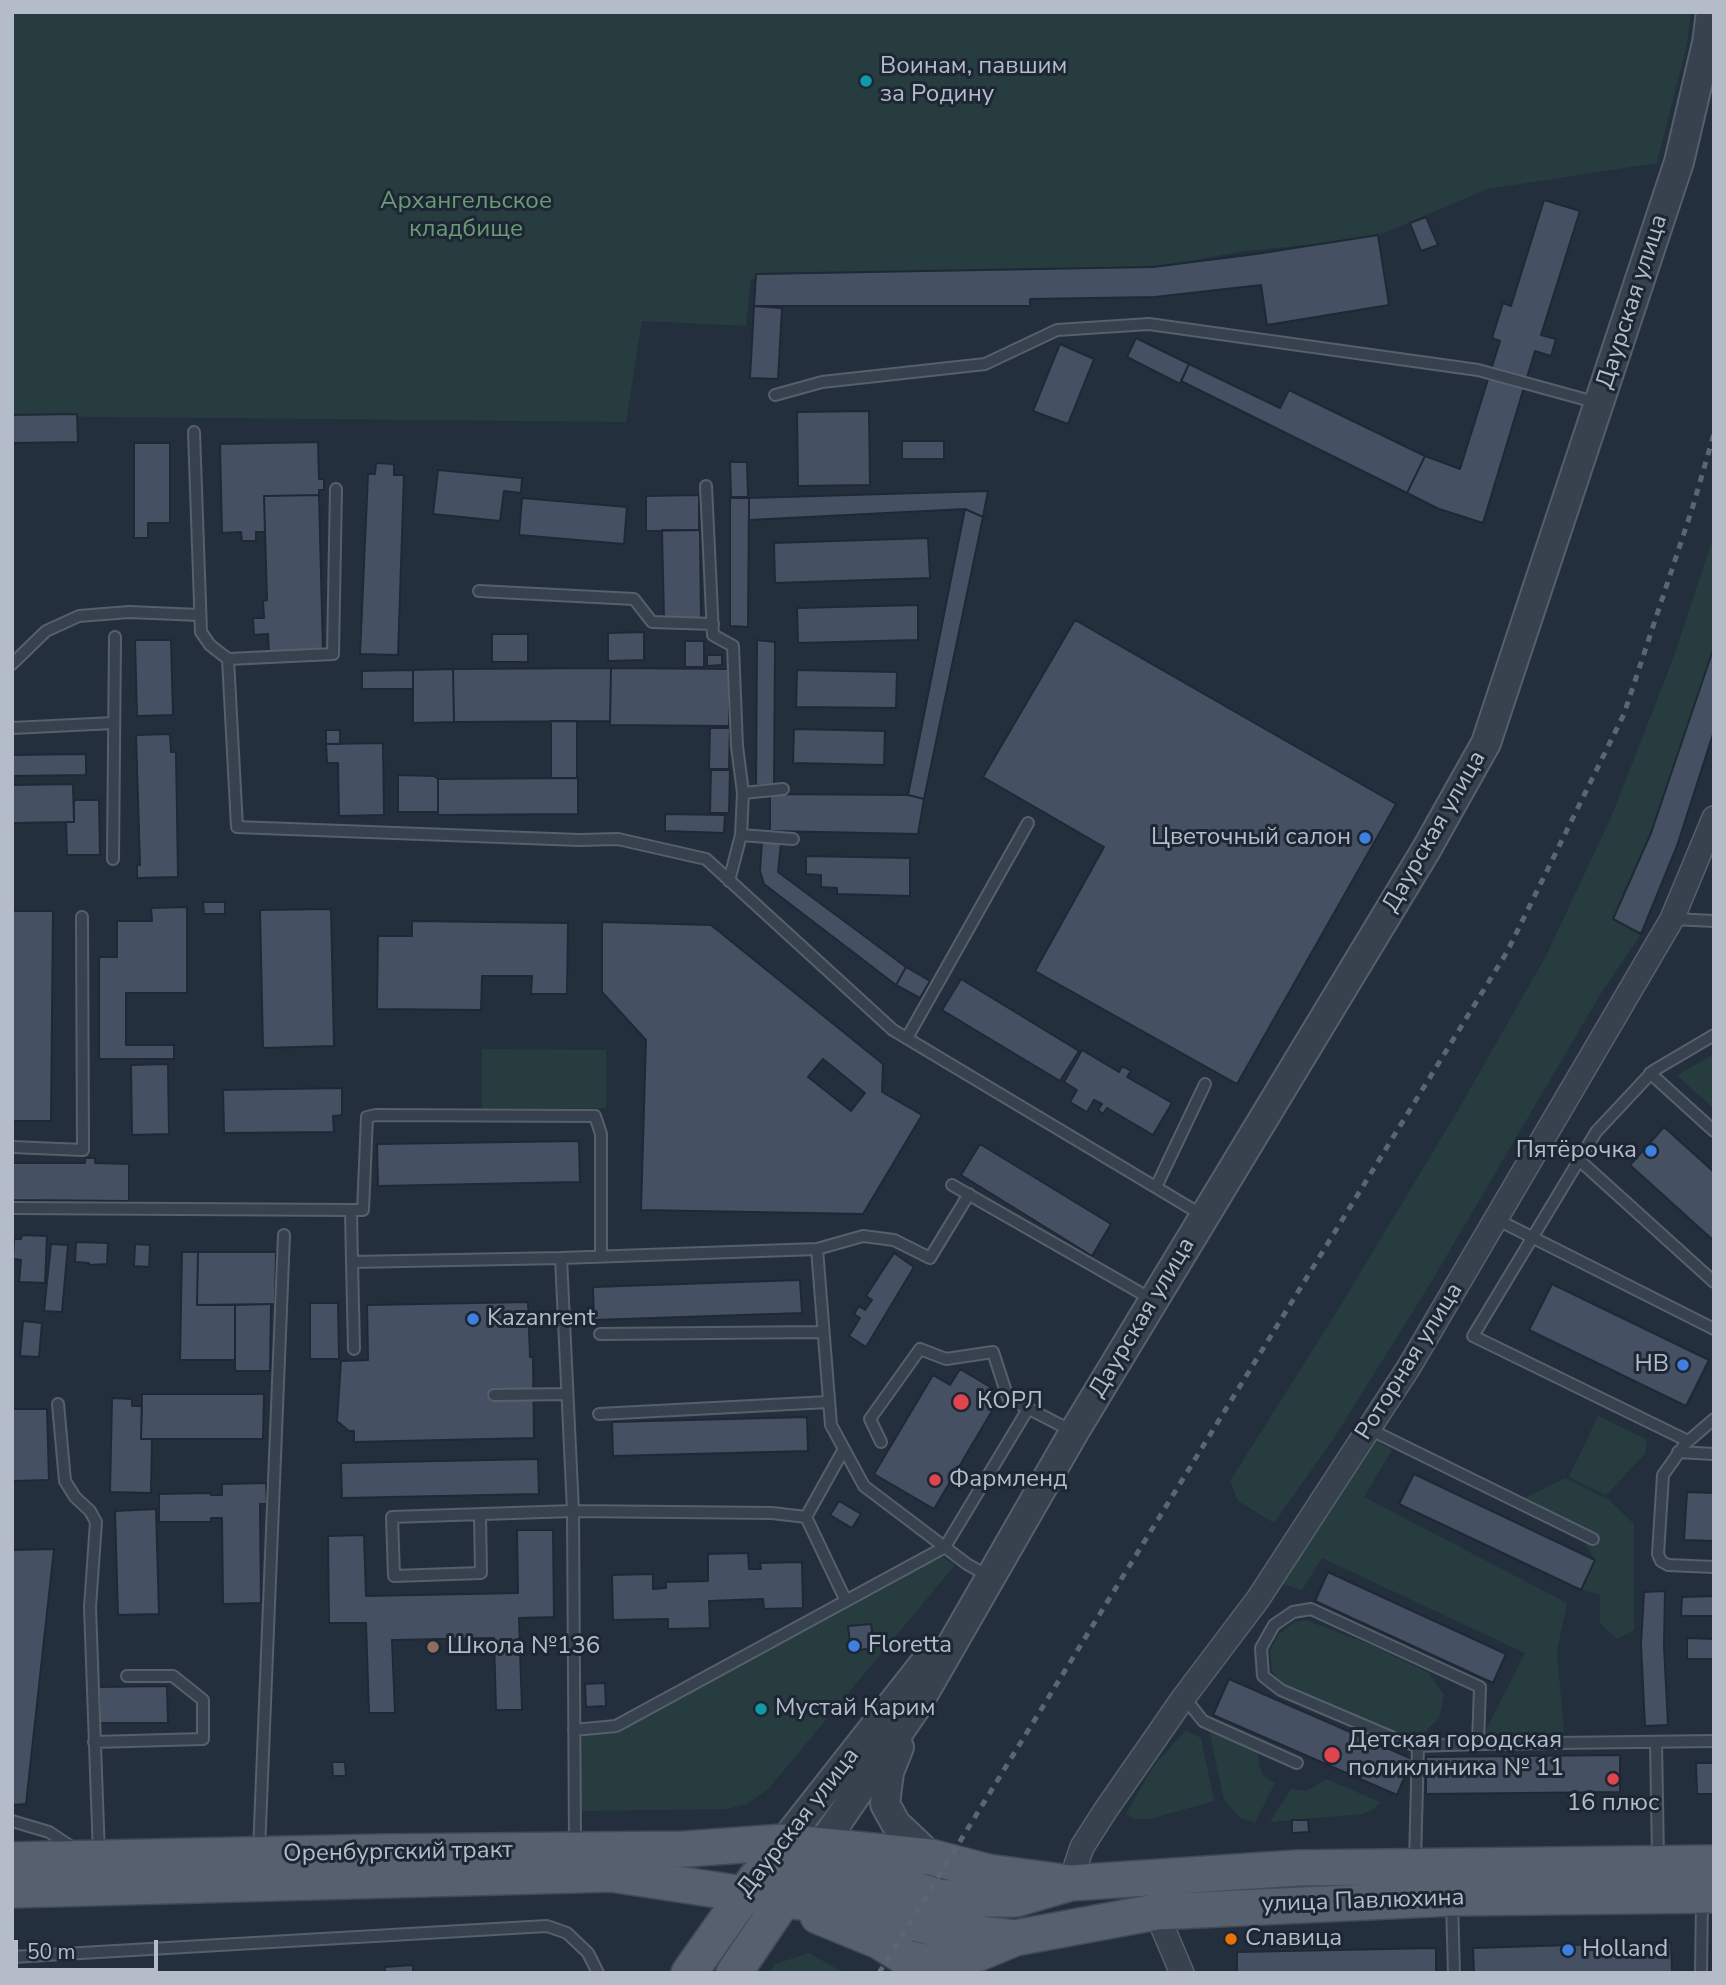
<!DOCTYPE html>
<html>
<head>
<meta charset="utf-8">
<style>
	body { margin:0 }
	#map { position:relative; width:1726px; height:1985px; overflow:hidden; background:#242f3e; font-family:"Nunito Sans",sans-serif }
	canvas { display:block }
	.frame { position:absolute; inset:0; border:14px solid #b4bcc9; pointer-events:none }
	.scale { position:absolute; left:14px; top:1940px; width:144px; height:32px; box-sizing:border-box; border:4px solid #b4bcc9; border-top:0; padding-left:9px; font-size:21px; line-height:24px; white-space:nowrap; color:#b4bcc9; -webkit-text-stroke:5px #1d2633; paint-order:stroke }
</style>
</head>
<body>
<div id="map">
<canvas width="1726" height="1985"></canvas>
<div class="frame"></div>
<div class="scale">50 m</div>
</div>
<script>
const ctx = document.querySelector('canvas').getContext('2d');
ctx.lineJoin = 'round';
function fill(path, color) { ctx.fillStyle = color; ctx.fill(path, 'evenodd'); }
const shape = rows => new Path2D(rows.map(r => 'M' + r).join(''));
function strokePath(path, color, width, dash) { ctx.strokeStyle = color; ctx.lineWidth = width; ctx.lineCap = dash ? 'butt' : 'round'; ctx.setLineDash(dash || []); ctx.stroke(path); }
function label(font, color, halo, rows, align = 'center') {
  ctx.font = font + ' "Nunito Sans",sans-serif'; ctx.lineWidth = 6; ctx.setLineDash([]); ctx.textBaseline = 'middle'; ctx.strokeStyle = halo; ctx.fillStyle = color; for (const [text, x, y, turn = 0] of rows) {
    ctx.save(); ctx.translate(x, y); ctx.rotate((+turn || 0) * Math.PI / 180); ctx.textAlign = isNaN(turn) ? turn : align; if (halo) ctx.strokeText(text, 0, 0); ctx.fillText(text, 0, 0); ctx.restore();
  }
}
fill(shape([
	[12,12,1691,12,1687,45,1657,163,1487,189,1370,239,1245,251,1160,266,751,279,746,326,642,321,626,422,12,416],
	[1714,535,1714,647,1651,833,1613,918,1641,934,1600,995,1430,1284,1334,1438,1274,1523,1238,1501,1230,1481,1336,1313,1457,1112,1546,956,1612,815,1673,659],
	[482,1049,606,1050,606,1108,482,1108],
	[1714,1054,1714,1109,1677,1075],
	[1598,1416,1646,1439,1646,1453,1606,1495,1569,1477],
	[1370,1437,1392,1450,1364,1497,1567,1603,1557,1651,1564,1733,1484,1734,1525,1653,1322,1558,1302,1590,1276,1582],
	[1565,1478,1609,1500,1634,1524,1634,1630,1617,1639,1600,1623,1600,1594,1581,1590,1595,1560,1584,1542,1525,1498],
	[941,1556,955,1565,769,1788,748,1804,727,1809,579,1811,582,1733,621,1730],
	[1306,1620,1371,1645,1429,1673,1444,1695,1439,1718,1420,1736,1396,1736,1283,1687,1272,1671,1270,1650,1279,1634,1294,1622],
	[1186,1730,1201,1738,1214,1801,1150,1819,1134,1819,1126,1814,1153,1767],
	[1209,1730,1258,1751,1259,1765,1264,1777,1275,1783,1255,1823,1240,1818,1224,1800],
	[1326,1779,1380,1802,1373,1810,1362,1814,1270,1822,1291,1789,1307,1791],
	[809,1953,844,1973,769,1973,775,1964]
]), '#263c3f');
const building = shape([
	[1544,200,1580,211,1541,335,1556,339,1551,356,1535,351,1483,523,1439,509,1407,493,1425,456,1460,469,1500,341,1492,338,1503,303,1511,306,1544,200],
	[1426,217,1438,245,1421,251,1410,223,1426,217],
	[1378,235,1389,305,1267,325,1261,285,1155,297,1030,299,1030,306,754,306,756,274,1153,267,1256,254,1378,235],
	[754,306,782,308,778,379,750,378,754,306],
	[1136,338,1189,364,1180,384,1127,357,1136,338],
	[1060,344,1094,359,1068,424,1033,411,1060,344],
	[1189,364,1280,408,1289,390,1425,456,1407,493,1181,381,1189,364],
	[869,411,870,485,798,486,797,412,869,411],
	[77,414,78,442,12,443,12,415,77,414],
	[902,441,944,441,944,459,902,459,902,441],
	[318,442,319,479,324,479,324,490,319,490,319,495,264,496,265,532,256,532,256,541,242,541,241,532,222,533,220,444,318,442],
	[134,443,170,443,170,523,148,523,148,538,134,538,134,443],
	[730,462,747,462,748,497,731,497,730,462],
	[376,463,394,464,394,475,404,475,398,655,360,654,368,474,375,474,376,463],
	[438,470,522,478,521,493,504,491,500,521,433,514,438,470],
	[988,491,983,517,965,509,749,520,749,498,988,491],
	[319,495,323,652,269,654,268,634,254,635,253,618,264,618,263,601,267,600,264,496,319,495],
	[699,495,699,530,646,531,646,496,699,495],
	[522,498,627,507,624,544,519,535,522,498],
	[730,498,749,498,748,627,730,626,730,498],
	[965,509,983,517,924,799,908,795,965,509],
	[662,530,700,530,701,620,664,620,662,530],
	[928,538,930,578,775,583,774,543,928,538],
	[918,605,918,640,798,643,797,608,918,605],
	[1075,620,1396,804,1237,1084,1035,971,1104,847,983,777,1075,620],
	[644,632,644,660,608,661,608,633,644,632],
	[492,634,528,634,528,662,492,662,492,634],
	[135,640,171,640,173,715,137,716,135,640],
	[757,640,775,642,774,785,756,785,757,640],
	[685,641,704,641,704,667,685,667,685,641],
	[1714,647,1714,731,1677,846,1641,934,1613,919,1651,833,1714,647],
	[707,655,722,655,722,665,707,666,707,655],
	[611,668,730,669,729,726,610,725,611,668],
	[611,668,610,721,454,722,453,669,611,668],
	[453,669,454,722,413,723,413,670,453,669],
	[413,670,413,689,362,689,362,671,413,670],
	[797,670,897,672,896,708,796,707,797,670],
	[551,721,577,721,577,778,551,778,551,721],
	[710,728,730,728,729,769,709,769,710,728],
	[794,729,885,731,884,765,793,763,794,729],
	[326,730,340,730,340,744,326,744,326,730],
	[170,734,171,752,176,752,178,877,137,878,137,865,140,865,136,735,170,734],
	[383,743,384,815,339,816,338,763,327,763,326,744,383,743],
	[86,754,86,775,12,776,12,755,86,754],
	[711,770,730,770,729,813,710,813,711,770],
	[398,775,434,776,438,779,438,812,398,812,398,775],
	[578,778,578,814,438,815,438,779,578,778],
	[73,784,74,822,12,823,12,785,73,784],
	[770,794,908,795,924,799,918,834,770,831,770,794],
	[74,800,99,800,100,855,67,855,66,822,74,822,74,800],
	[665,814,725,815,724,833,665,831,665,814],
	[762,842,781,843,778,872,906,967,896,985,764,884,760,871,762,842],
	[806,856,910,858,910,896,837,894,837,888,821,887,821,875,806,874,806,856],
	[203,902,225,902,225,914,204,914,203,902],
	[187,907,187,993,126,993,126,1045,174,1045,174,1059,99,1059,99,957,117,957,117,921,152,921,151,908,187,907],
	[331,909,334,1046,263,1048,260,910,331,909],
	[12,911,53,911,51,1121,12,1121,12,911],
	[412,921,568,923,567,994,531,994,532,976,482,976,481,1010,377,1009,378,936,412,936,412,921],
	[602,922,711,925,883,1064,882,1092,922,1115,863,1214,641,1210,646,1040,602,992,602,922],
	[906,967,930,981,920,998,896,985,906,967],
	[961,979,1079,1051,1060,1081,942,1010,961,979],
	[1082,1050,1119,1072,1122,1066,1131,1071,1127,1077,1172,1103,1153,1135,1107,1108,1103,1114,1098,1110,1102,1104,1094,1100,1087,1112,1070,1102,1077,1090,1064,1082,1082,1050],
	[823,1059,865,1093,851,1111,808,1077,823,1059],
	[168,1064,169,1134,132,1135,131,1065,168,1064],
	[342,1088,342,1115,333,1116,334,1132,224,1133,223,1090,342,1088],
	[1664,1127,1714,1172,1714,1241,1630,1165,1664,1127],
	[579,1141,580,1182,378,1186,377,1144,579,1141],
	[980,1144,1111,1224,1092,1256,961,1175,980,1144],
	[85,1158,95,1158,95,1163,129,1164,129,1201,12,1200,12,1163,85,1163,85,1158],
	[22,1235,47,1236,45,1283,19,1282,21,1260,13,1259,14,1239,21,1239,22,1235],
	[76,1242,108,1243,107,1264,89,1265,89,1263,75,1262,76,1242],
	[51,1244,68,1245,62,1312,44,1311,51,1244],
	[135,1244,150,1245,149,1267,134,1266,135,1244],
	[182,1252,198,1252,197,1305,235,1305,235,1360,180,1360,182,1252],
	[198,1252,276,1252,275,1304,197,1305,198,1252],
	[894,1253,914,1267,866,1347,849,1336,860,1318,854,1314,859,1306,865,1310,872,1300,866,1296,894,1253],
	[800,1280,802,1313,594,1320,593,1287,800,1280],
	[1552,1284,1709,1360,1686,1406,1529,1330,1552,1284],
	[528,1302,530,1357,533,1357,534,1438,354,1442,354,1431,349,1431,337,1421,341,1361,368,1360,367,1305,528,1302],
	[310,1303,338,1303,339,1359,310,1359,310,1303],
	[271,1304,270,1371,235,1371,235,1305,271,1304],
	[23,1321,42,1323,39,1357,20,1356,23,1321],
	[960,1369,1002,1394,934,1509,874,1474,933,1375,950,1385,960,1369],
	[142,1394,264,1394,263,1439,141,1439,142,1394],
	[112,1398,132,1399,132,1406,142,1406,141,1439,152,1439,151,1493,110,1492,112,1398],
	[12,1409,47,1409,49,1480,13,1481,12,1409],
	[807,1417,808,1451,613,1456,612,1422,807,1417],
	[538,1459,539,1494,342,1498,341,1463,538,1459],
	[1414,1474,1595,1560,1581,1590,1399,1504,1414,1474],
	[266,1483,267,1504,260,1504,261,1603,223,1604,222,1518,211,1518,211,1522,159,1522,159,1494,211,1493,211,1495,222,1495,222,1484,266,1483],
	[1687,1492,1714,1493,1714,1541,1684,1540,1687,1492],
	[839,1501,861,1514,852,1528,830,1515,839,1501],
	[156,1509,159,1614,118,1615,115,1511,156,1509],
	[517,1530,553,1530,554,1617,519,1618,522,1710,496,1710,494,1638,392,1640,395,1713,369,1713,366,1623,329,1623,328,1536,364,1535,366,1596,518,1593,517,1530],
	[54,1549,26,1804,12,1805,12,1550,54,1549],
	[748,1553,749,1569,761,1569,760,1563,802,1562,803,1608,764,1609,763,1599,709,1601,710,1628,668,1629,668,1619,613,1620,612,1575,653,1574,653,1589,666,1588,666,1582,708,1581,708,1554,748,1553],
	[1328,1572,1506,1654,1493,1683,1315,1601,1328,1572],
	[1665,1591,1664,1646,1668,1725,1645,1726,1641,1645,1644,1592,1665,1591],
	[1714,1596,1714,1616,1681,1616,1682,1597,1714,1596],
	[871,1624,874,1648,851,1651,848,1626,871,1624],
	[1687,1638,1714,1639,1714,1659,1687,1659,1687,1638],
	[1229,1679,1412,1759,1397,1795,1213,1715,1229,1679],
	[605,1683,606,1706,586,1707,585,1684,605,1683],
	[167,1686,168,1723,100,1723,99,1687,167,1686],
	[1620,1755,1620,1792,1426,1794,1426,1757,1620,1755],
	[332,1762,345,1762,346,1776,333,1776,332,1762],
	[1696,1763,1714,1763,1714,1794,1697,1794,1696,1763],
	[1292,1820,1308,1820,1309,1832,1292,1833,1292,1820],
	[1671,1942,1672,1973,1474,1973,1473,1948,1671,1942],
	[1436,1948,1436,1973,1237,1973,1237,1952,1436,1948],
	[413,1965,413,1973,385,1973,385,1967,413,1965]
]);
fill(building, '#455162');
strokePath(building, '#1f2835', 2);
const service = shape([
	[775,395,822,382,985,364,1057,330,1149,324,1478,370,1598,403],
	[194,432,201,632,210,645,228,659,333,654,336,489],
	[706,486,713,635,733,646,737,746,743,793,741,835,729,881],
	[479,591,634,599,652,622,713,624],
	[228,659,237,827,579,840,618,839,706,859,893,1030,1202,1215],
	[12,664,46,631,79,616,129,612,200,615],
	[12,728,114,723],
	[743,793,783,789],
	[741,835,793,839],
	[113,859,115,637],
	[1672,919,1714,921],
	[907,1038,1028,823],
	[1650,1073,1714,1131],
	[12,1147,83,1150,82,917],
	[1578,1159,1714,1282],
	[952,1185,1153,1300],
	[1156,1187,1205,1084],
	[12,1208,351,1210,352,1262,561,1258,573,1511,575,1845],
	[351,1210,363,1210,367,1117,376,1115,595,1116,601,1134,601,1255],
	[1496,1219,1714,1329],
	[817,1249,863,1236,894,1240,930,1258,969,1194],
	[561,1258,817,1249,831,1425,864,1486,967,1564,988,1576],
	[352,1262,354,1349],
	[600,1334,822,1332],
	[494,1395,567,1394],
	[58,1404,65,1481,75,1497,90,1511,96,1522,90,1607,99,1855],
	[599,1414,828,1402],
	[1714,1419,1685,1444,1663,1475,1658,1554,1661,1561,1668,1565,1714,1567],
	[1369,1429,1593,1539],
	[1688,1441,1473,1336,1596,1132,1653,1071,1714,1035],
	[881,1442,870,1419,920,1349,946,1359,993,1352,1008,1398,1072,1431],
	[1678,1452,1714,1454],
	[480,1515,481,1573,394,1576,392,1517,573,1511,772,1513,806,1517,844,1449],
	[806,1517,846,1601],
	[1184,1697,1203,1721,1297,1763],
	[574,1730,616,1726,945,1547,1028,1409],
	[94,1742,203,1739,203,1700,173,1676,127,1676],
	[1656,1742,1658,1858],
	[1478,1744,1418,1746,1396,1739,1281,1690,1263,1676,1261,1648,1274,1625,1293,1612,1311,1609,1480,1687,1478,1744,1714,1741],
	[12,1821,49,1832,73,1848],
	[259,1851,284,1235],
	[1415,1862,1418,1746],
	[1452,1902,1454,1973],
	[12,1957,547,1926,567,1933,588,1953,598,1973],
	[1701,1973,1702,1899]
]);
const minor = shape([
	[1070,1883,1082,1847,1105,1811,1184,1697,1258,1599,1409,1367,1672,919,1714,818],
	[1156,1912,1182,1973]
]);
const tertiary = shape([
	[899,1747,889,1772,885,1804,896,1824,931,1857],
	[784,1842,927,1660],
	[821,1846,916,1707,1074,1432,1426,850,1486,743,1679,162,1707,43,1711,12]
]);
const primary = shape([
	[12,1860,382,1852,686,1849,784,1842,931,1857,988,1872,1070,1883],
	[12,1890,611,1874,783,1900,853,1907,942,1930,1015,1938],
	[743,1894,766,1878,782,1872,804,1870,890,1882,938,1897,959,1899,1016,1899,1070,1883,1297,1868,1714,1863],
	[818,1916,879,1941,906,1958,925,1962,946,1962,979,1953,1015,1938,1156,1912,1452,1898,1714,1895],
	[689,1973,756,1878],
	[734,1973,795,1883]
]);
strokePath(service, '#565f6c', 14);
strokePath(minor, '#565f6c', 26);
strokePath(tertiary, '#565f6c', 32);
strokePath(primary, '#414a57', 38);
strokePath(service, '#38414e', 10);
strokePath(minor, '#38414e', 23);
strokePath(tertiary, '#38414e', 28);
strokePath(primary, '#56606e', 35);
strokePath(shape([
	[879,1973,1507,952,1624,714,1693,506,1714,434]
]), '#5a6575', 5, [7, 7]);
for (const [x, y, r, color] of [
	[866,81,7,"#0f9aa8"],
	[1365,838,7,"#3f7fe0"],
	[1651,1151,7,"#3f7fe0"],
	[473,1319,7,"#3f7fe0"],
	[1683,1365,7,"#3f7fe0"],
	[961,1402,9,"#e0444e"],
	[935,1480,7,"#e0444e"],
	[854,1646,7,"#3f7fe0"],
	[433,1647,7,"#8d6e63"],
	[761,1709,7,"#0f9aa8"],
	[1332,1755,9,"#e0444e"],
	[1613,1779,7,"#e0444e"],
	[1231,1939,7,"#e8710a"],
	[1568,1950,7,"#3f7fe0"]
]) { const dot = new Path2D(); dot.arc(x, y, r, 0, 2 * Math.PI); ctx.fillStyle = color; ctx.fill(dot); strokePath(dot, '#1d2633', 2.5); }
label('24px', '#b4bcc9', '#1d2633', [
	["Воинам, павшим",880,67],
	["за Родину",880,95],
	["Цветочный салон",1351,838,"right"],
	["Пятёрочка",1637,1151,"right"],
	["Kazanrent",487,1319],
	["HB",1669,1365,"right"],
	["КОРЛ",977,1402],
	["Фармленд",949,1480],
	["Floretta",868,1646],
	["Школа №136",447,1647],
	["Мустай Карим",775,1709],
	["Детская городская",1348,1741],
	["поликлиника № 11",1348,1769],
	["16 плюс",1613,1804,"center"],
	["Славица",1245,1939],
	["Holland",1582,1950]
], 'left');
label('24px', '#6b9a76', '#1d2633', [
	["Архангельское",466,202],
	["кладбище",466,230]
]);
label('24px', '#b4bcc9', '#1d2633', [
	["Даурская улица",1633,302,-72],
	["Даурская улица",1435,832,-60],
	["Даурская улица",1143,1318,-59],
	["Роторная улица",1410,1362,-58],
	["Даурская улица",799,1823,-52],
	["Оренбургский тракт",398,1853,-1],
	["улица Павлюхина",1363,1902,-2]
]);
</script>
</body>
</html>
